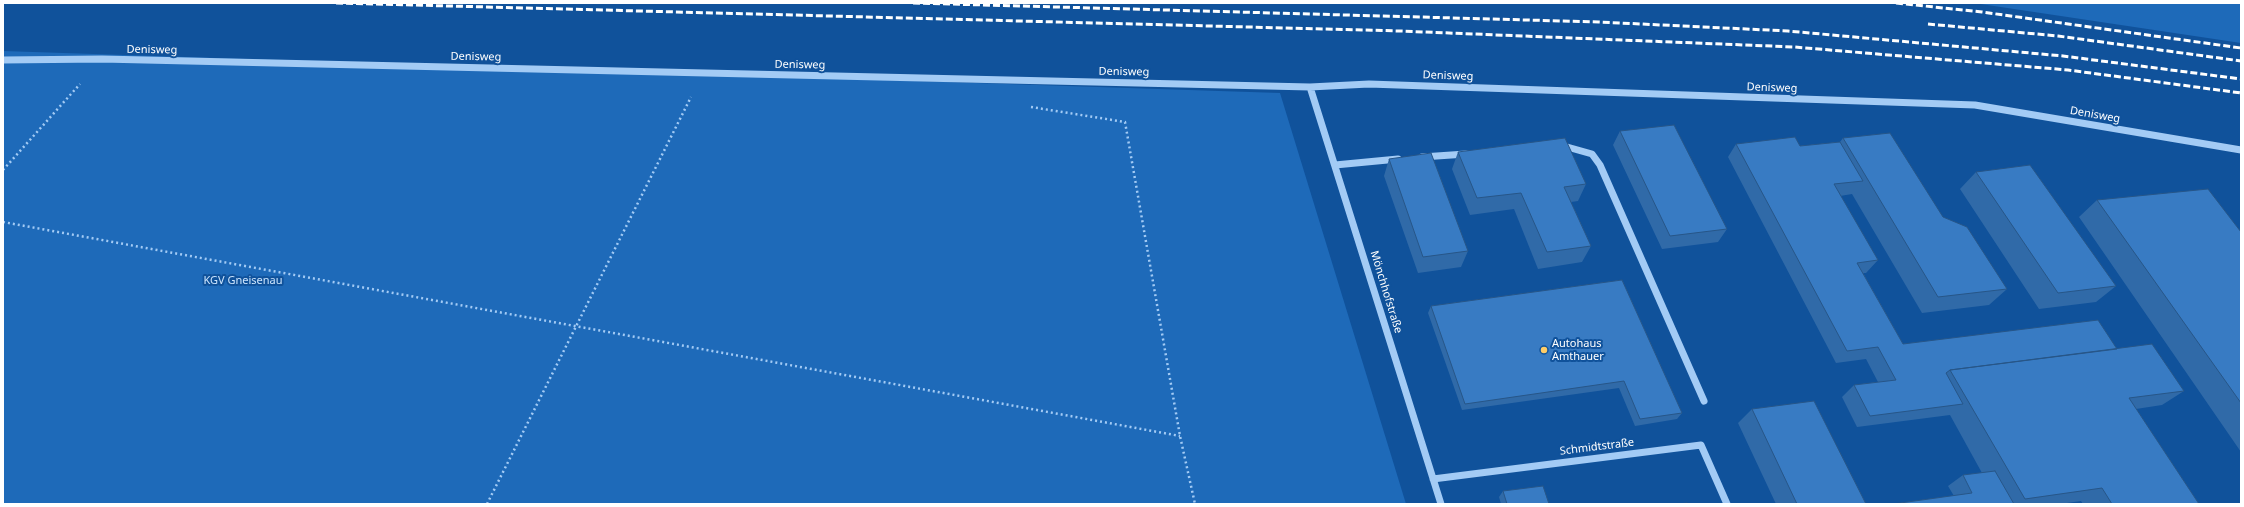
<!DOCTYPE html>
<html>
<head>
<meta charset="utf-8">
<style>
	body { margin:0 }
	#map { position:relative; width:2244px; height:507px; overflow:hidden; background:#10529b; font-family:"Noto Sans",sans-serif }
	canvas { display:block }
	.frame { position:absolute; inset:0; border:4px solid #fff; pointer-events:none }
</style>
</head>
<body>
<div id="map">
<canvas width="2244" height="507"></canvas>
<div class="frame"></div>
</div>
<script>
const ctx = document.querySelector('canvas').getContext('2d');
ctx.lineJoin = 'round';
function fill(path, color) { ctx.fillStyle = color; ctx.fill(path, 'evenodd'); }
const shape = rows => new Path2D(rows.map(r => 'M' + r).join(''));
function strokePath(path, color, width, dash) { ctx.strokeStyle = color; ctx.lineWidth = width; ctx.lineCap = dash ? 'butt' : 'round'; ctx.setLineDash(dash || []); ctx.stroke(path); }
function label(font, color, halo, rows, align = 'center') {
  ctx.font = font + ' "Noto Sans",sans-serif'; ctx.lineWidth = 4; ctx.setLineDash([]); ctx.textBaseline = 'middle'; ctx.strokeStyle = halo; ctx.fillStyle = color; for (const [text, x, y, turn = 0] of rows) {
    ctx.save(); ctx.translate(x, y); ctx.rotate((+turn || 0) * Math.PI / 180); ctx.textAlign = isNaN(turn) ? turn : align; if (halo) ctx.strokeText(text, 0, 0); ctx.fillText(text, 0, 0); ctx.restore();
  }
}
fill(shape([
	[1974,3,2241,3,2241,43],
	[3,51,1280,93,1406,504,3,504]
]), '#1e6ab9');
strokePath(shape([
	[1031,107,1125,122,1180,436,1195,504],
	[3,170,80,84],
	[3,222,1180,436],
	[487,504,691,97]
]), '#a3cbf5', 2.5, [2, 3]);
strokePath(shape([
	[3,60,102,59,1310,87,1369,84,1975,105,2241,150],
	[1310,87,1441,504],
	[1560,145,1592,154,1600,165,1704,401],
	[1422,157,1466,154],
	[1335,165,1398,159],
	[1433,479,1701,445,1727,504]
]), '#a3cbf5', 7);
strokePath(shape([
	[336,3,1400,31,1794,47,2068,70,2241,93],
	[913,3,1599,22,1788,31,2063,56,2241,79],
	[1896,3,1982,12,2241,48],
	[1928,24,2058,36,2241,61]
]), '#fff', 3, [7, 3]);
fill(shape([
	[1620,131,1727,229,1718,242,1662,249,1613,145],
	[1843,138,1943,217,2007,289,1989,305,1922,313,1852,194,1840,196,1878,260,1866,273,1863,273,1903,344,2118,349,2184,391,2162,405,2136,409,2199,504,2083,504,2081,501,2060,504,1893,504,1954,496,1948,486,1963,475,1982,473,1950,415,1857,427,1842,397,1854,385,1878,382,1866,359,1836,363,1728,157,1736,144,1800,146,1840,142],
	[1458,152,1586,184,1578,201,1571,202,1591,246,1582,262,1538,269,1514,209,1470,215,1452,169],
	[1389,159,1468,251,1461,267,1418,273,1384,176],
	[1976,172,2116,286,2096,302,2039,309,1960,189],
	[2097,200,2241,232,2241,452,2079,217],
	[1622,280,1682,413,1677,419,1635,426,1619,388,1462,410,1428,313,1431,306],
	[1752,409,1866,504,1776,504,1738,423],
	[1503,491,1549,504,1501,504,1499,497]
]), '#306aa8');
const building = shape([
	[1674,125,1727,229,1670,236,1620,131,1674,125],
	[1890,133,1943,217,1967,227,2007,289,1938,297,1843,138,1890,133],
	[1795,137,1800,146,1840,142,1863,181,1834,184,1878,260,1857,263,1903,344,2098,320,2117,349,1950,370,1946,373,1963,404,1870,416,1854,385,1896,380,1878,347,1847,351,1736,144,1795,137],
	[1565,138,1586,184,1564,187,1591,246,1547,252,1521,193,1477,198,1458,152,1565,138],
	[1431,153,1468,251,1423,257,1389,159,1431,153],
	[2030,165,2116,286,2058,293,1976,172,2030,165],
	[2208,189,2241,232,2241,403,2097,200,2208,189],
	[1622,280,1682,413,1640,419,1624,381,1465,404,1431,306,1622,280],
	[2152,344,2184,391,2129,398,2199,504,2112,504,2102,488,2025,499,1950,370,2152,344],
	[1814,401,1866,504,1797,504,1752,409,1814,401],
	[1995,471,2014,504,1893,504,1972,493,1963,475,1995,471],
	[1543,486,1549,504,1507,504,1503,491,1543,486],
	[1687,503,1688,504,1678,504,1687,503]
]);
fill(building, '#387bc3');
strokePath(building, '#275688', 1);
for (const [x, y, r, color] of [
	[1544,350,4,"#ffcd67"]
]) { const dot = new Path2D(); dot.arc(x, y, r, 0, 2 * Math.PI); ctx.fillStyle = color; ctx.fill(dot); strokePath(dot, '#10529b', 1.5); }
label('11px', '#fff', '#10529b', [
	["Denisweg",152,50,1],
	["Denisweg",476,57,1],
	["Denisweg",800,65,1],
	["Denisweg",1124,72,1],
	["Denisweg",1448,76,2],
	["Denisweg",1772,88,2],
	["Denisweg",2095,115,10],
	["Mönchhofstraße",1386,292,73],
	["Schmidtstraße",1597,447,-7]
]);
label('11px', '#cce5fe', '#10529b', [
	["KGV Gneisenau",243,281]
]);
label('11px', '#fff', '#10529b', [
	["Autohaus",1552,344],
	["Amthauer",1552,357]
], 'left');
</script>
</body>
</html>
